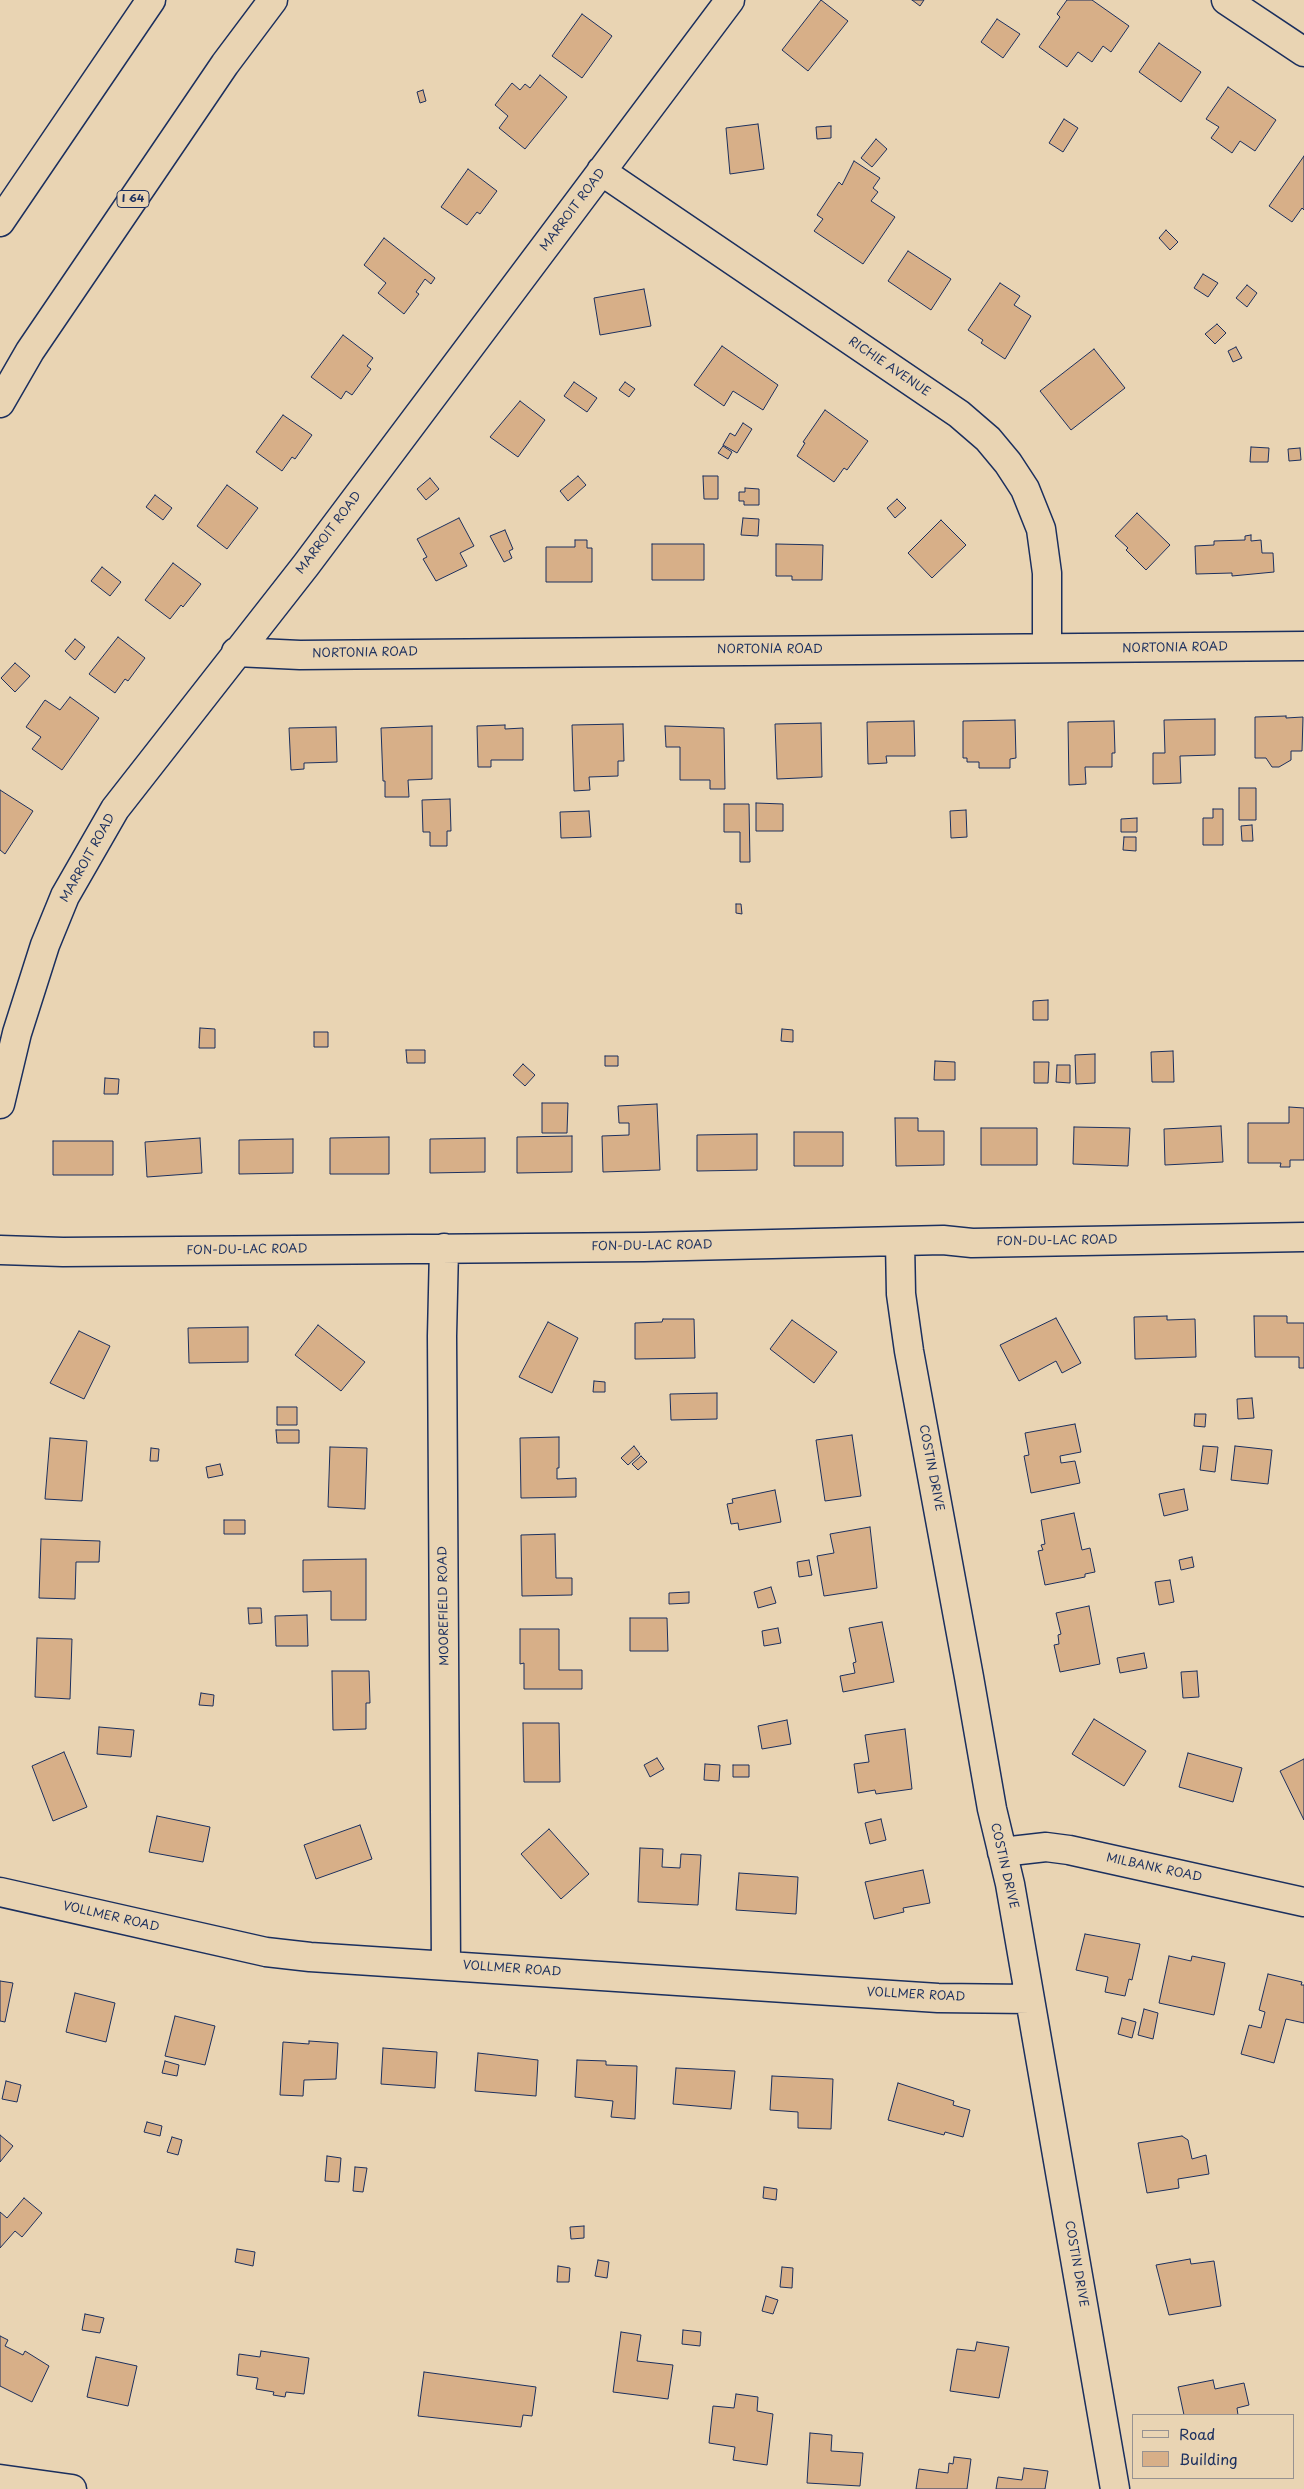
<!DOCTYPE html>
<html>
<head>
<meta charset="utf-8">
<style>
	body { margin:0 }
	#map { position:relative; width:1304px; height:2489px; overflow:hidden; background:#e9d4b3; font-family:"Playpen Sans",sans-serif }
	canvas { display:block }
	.legend { position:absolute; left:1132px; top:2414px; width:162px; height:65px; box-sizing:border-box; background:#e9d4b3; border:1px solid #979291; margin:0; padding:6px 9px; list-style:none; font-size:15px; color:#1b2f5e }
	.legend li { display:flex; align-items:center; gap:10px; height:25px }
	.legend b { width:25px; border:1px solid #979291 }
</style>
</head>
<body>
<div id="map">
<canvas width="1304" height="2489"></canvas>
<ul class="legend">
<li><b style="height:6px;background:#e9d4b3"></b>Road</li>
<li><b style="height:14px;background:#d7af88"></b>Building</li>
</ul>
</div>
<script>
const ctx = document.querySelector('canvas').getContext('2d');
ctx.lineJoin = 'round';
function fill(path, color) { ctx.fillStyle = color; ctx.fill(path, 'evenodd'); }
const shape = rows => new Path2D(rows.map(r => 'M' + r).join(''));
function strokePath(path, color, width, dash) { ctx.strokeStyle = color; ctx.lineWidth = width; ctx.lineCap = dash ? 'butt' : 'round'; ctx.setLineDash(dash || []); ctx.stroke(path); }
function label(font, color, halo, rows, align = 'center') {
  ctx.font = font + ' "Playpen Sans",sans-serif'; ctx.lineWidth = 4; ctx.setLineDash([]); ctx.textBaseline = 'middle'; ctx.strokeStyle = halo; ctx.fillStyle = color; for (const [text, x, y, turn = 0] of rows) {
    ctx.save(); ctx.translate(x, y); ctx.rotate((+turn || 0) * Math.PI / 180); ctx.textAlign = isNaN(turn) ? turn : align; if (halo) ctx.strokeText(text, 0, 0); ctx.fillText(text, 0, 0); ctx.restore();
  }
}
const building = shape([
	[821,0,848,21,808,71,782,50,821,0],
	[912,0,924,0,920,6,912,0],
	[1067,0,1092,0,1129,26,1111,52,1103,46,1092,62,1078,52,1067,67,1039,47,1060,17,1057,14,1067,0],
	[582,14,612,36,582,78,552,56,582,14],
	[997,19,1020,34,1003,58,981,42,997,19],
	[1159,43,1201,72,1181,102,1139,72,1159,43],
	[540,75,567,97,525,149,499,128,508,116,495,105,512,83,520,90,525,84,530,88,540,75],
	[1228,87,1276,120,1255,151,1240,141,1232,153,1211,138,1219,127,1206,119,1228,87],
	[423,90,426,101,420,103,417,92,423,90],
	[1064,119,1078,128,1063,152,1049,143,1064,119],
	[758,124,764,169,730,174,726,128,758,124],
	[831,126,831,138,817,139,816,127,831,126],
	[876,139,887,149,872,167,861,158,876,139],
	[1304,156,1304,210,1302,208,1292,222,1269,206,1304,156],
	[854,161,880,178,873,188,878,192,871,201,895,217,863,264,814,231,823,219,817,215,839,182,842,185,854,161],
	[468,169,497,191,480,214,477,212,467,225,441,207,468,169],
	[1166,230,1178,242,1170,250,1159,238,1166,230],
	[384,238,435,278,431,284,425,279,416,292,419,294,404,314,378,293,386,283,364,265,384,238],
	[908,251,951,279,931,310,888,281,908,251],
	[1203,274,1218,283,1208,297,1194,288,1203,274],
	[1000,283,1020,296,1014,305,1031,316,1005,359,981,343,983,340,968,330,1000,283],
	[1247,285,1257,293,1247,307,1236,298,1247,285],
	[644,289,651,326,600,335,594,298,644,289],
	[1217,324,1226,333,1215,344,1205,334,1217,324],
	[343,335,373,358,367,366,371,369,352,395,346,391,341,399,311,377,343,335],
	[722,346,778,385,763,410,733,391,724,406,694,385,722,346],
	[1236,347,1242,358,1233,362,1228,351,1236,347],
	[1094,349,1125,388,1071,430,1040,391,1094,349],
	[574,382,597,398,587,412,564,396,574,382],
	[625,382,635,389,629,397,619,390,625,382],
	[520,401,545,420,518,457,490,437,520,401],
	[825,410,868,441,847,470,844,468,834,482,797,456,805,443,803,442,825,410],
	[283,415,312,435,295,459,292,457,282,471,256,452,283,415],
	[743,423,752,429,737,453,723,445,730,433,735,436,743,423],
	[723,446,732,452,728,459,718,453,723,446],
	[1251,447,1269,448,1268,462,1250,462,1251,447],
	[1300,448,1301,460,1289,461,1288,449,1300,448],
	[578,476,586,485,568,501,560,491,578,476],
	[703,476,718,476,718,499,704,499,703,476],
	[430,478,439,489,426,500,417,489,430,478],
	[227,485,258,508,227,549,197,526,227,485],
	[745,488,759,489,759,505,744,505,744,501,739,501,739,492,745,492,745,488],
	[155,495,172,508,163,520,146,507,155,495],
	[897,499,906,508,895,518,887,508,897,499],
	[1137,513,1170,545,1146,570,1126,550,1128,548,1115,536,1137,513],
	[459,518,474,546,460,553,467,566,436,581,423,559,427,557,417,539,459,518],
	[743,518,759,519,758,536,741,535,743,518],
	[941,520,966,545,932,578,908,553,941,520],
	[505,530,513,549,509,551,512,558,504,562,490,536,505,530],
	[1251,535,1251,541,1261,540,1262,553,1273,553,1274,572,1232,576,1232,573,1196,574,1195,546,1214,545,1214,541,1245,540,1245,536,1251,535],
	[575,540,587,540,587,548,592,548,592,582,546,582,546,547,575,547,575,540],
	[652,544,704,544,704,580,652,580,652,544],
	[776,544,823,545,822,580,792,580,792,576,776,576,776,544],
	[173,563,201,584,183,607,181,605,170,619,145,600,173,563],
	[102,567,121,582,110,596,91,581,102,567],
	[118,637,145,658,128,681,125,679,115,693,89,674,118,637],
	[75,639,85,647,75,660,65,651,75,639],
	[15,663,30,676,15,692,1,678,15,663],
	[70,697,99,718,62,770,32,749,41,737,26,727,45,700,60,710,70,697],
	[1286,716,1286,718,1303,717,1302,751,1291,751,1291,760,1279,767,1272,767,1266,758,1255,758,1255,717,1286,716],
	[1215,719,1215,755,1180,756,1181,783,1153,784,1153,753,1165,753,1164,720,1215,719],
	[1015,720,1016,758,1010,759,1010,768,979,768,979,762,967,762,967,758,963,758,963,721,1015,720],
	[914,721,915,756,886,756,887,763,868,764,867,722,914,721],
	[1114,721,1115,753,1112,753,1112,767,1085,767,1086,784,1069,785,1068,722,1114,721],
	[821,723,822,777,777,779,775,724,821,723],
	[623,724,624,761,618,761,618,776,589,777,590,790,574,791,572,725,623,724],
	[505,725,505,729,523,728,523,760,491,760,491,767,478,767,477,726,505,725],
	[432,726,432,779,408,780,409,797,385,797,385,781,383,781,381,728,432,726],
	[665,726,724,728,725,789,710,789,710,780,680,780,680,747,666,747,665,726],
	[336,727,337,762,304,763,304,769,291,770,289,728,336,727],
	[1239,788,1256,788,1256,820,1239,820,1239,788],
	[0,790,33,811,5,854,0,850,0,790],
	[450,799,451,831,447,831,447,846,430,846,430,832,423,832,422,800,450,799],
	[756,803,783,804,783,831,756,831,756,803],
	[724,804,749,804,750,862,740,862,740,832,724,832,724,804],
	[1213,809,1223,809,1223,845,1203,845,1203,818,1213,818,1213,809],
	[966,810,967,837,951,838,950,811,966,810],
	[589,811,591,837,561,838,560,812,589,811],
	[1137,818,1137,832,1121,832,1121,819,1137,818],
	[1252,825,1253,841,1242,841,1241,826,1252,825],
	[1124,837,1136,837,1136,851,1123,850,1124,837],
	[736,904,741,904,742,914,736,913,736,904],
	[1048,1000,1048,1020,1033,1020,1033,1001,1048,1000],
	[200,1028,215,1029,215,1048,199,1048,200,1028],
	[782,1029,793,1030,793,1042,781,1041,782,1029],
	[314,1032,328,1032,328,1047,314,1047,314,1032],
	[406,1050,425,1050,425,1063,407,1063,406,1050],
	[1173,1051,1174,1082,1152,1082,1151,1052,1173,1051],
	[1095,1054,1095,1083,1076,1084,1075,1055,1095,1054],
	[605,1056,618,1056,618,1066,605,1066,605,1056],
	[935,1061,955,1062,955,1080,934,1080,935,1061],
	[1034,1062,1049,1062,1048,1083,1034,1083,1034,1062],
	[523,1064,535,1075,525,1086,513,1075,523,1064],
	[1057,1065,1070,1065,1070,1083,1056,1082,1057,1065],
	[105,1078,119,1079,118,1094,104,1094,105,1078],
	[542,1103,568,1103,567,1133,542,1133,542,1103],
	[657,1104,660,1170,603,1172,602,1136,629,1135,629,1123,619,1123,618,1106,657,1104],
	[1289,1107,1304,1108,1304,1160,1290,1160,1290,1167,1280,1167,1281,1163,1248,1163,1248,1123,1289,1123,1289,1107],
	[895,1118,918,1118,918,1131,944,1131,944,1165,896,1166,895,1118],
	[1221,1126,1223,1162,1165,1165,1164,1129,1221,1126],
	[1074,1127,1130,1128,1128,1166,1073,1164,1074,1127],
	[981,1128,1037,1128,1037,1165,981,1165,981,1128],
	[794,1132,843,1132,843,1166,794,1166,794,1132],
	[757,1134,757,1170,697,1171,697,1135,757,1134],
	[572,1136,572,1172,517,1173,517,1137,572,1136],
	[389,1137,389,1174,330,1174,330,1138,389,1137],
	[200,1138,202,1173,147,1177,145,1142,200,1138],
	[485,1138,485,1172,430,1173,430,1139,485,1138],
	[293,1139,293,1173,239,1174,239,1140,293,1139],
	[53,1141,113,1141,113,1175,53,1175,53,1141],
	[1167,1316,1167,1320,1195,1319,1196,1357,1135,1359,1134,1317,1167,1316],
	[1254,1316,1287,1316,1287,1323,1304,1323,1304,1368,1299,1368,1299,1357,1255,1357,1254,1316],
	[1056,1318,1081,1363,1062,1373,1056,1361,1019,1381,1000,1345,1056,1318],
	[663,1319,694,1319,695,1358,635,1359,635,1323,662,1322,663,1319],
	[792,1320,837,1352,814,1383,770,1349,792,1320],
	[548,1322,578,1338,552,1393,519,1377,548,1322],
	[318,1325,365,1362,341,1391,295,1355,318,1325],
	[248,1327,248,1362,189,1363,188,1328,248,1327],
	[79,1331,110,1346,84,1399,50,1383,79,1331],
	[594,1381,605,1382,605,1392,593,1392,594,1381],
	[717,1393,717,1419,671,1420,670,1394,717,1393],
	[1252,1398,1254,1418,1238,1419,1237,1399,1252,1398],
	[277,1407,297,1407,297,1425,277,1425,277,1407],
	[1195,1414,1206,1414,1205,1427,1194,1426,1195,1414],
	[1075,1424,1081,1452,1060,1456,1061,1463,1075,1461,1080,1483,1031,1493,1024,1456,1029,1455,1025,1433,1075,1424],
	[276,1430,299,1430,299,1443,277,1443,276,1430],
	[852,1435,861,1496,825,1501,816,1440,852,1435],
	[559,1437,559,1468,557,1468,557,1479,576,1478,576,1497,521,1498,520,1438,559,1437],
	[50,1438,87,1441,82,1501,45,1499,50,1438],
	[634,1446,640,1454,628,1465,621,1458,634,1446],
	[1203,1446,1218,1447,1215,1472,1200,1470,1203,1446],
	[1235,1446,1272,1450,1268,1484,1231,1480,1235,1446],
	[330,1447,367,1448,365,1509,328,1507,330,1447],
	[151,1448,159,1449,158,1461,150,1461,151,1448],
	[641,1456,647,1462,638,1470,632,1464,641,1456],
	[220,1464,223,1475,208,1478,206,1467,220,1464],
	[1184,1489,1188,1510,1164,1516,1159,1494,1184,1489],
	[775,1490,781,1522,739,1530,738,1523,731,1524,727,1504,733,1503,732,1499,775,1490],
	[1074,1513,1082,1550,1090,1548,1095,1572,1085,1574,1085,1577,1045,1585,1038,1551,1043,1550,1041,1545,1045,1544,1041,1520,1074,1513],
	[224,1520,245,1520,245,1534,224,1534,224,1520],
	[870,1527,877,1588,824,1596,817,1556,834,1553,830,1534,870,1527],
	[555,1534,556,1578,572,1578,572,1595,522,1596,521,1535,555,1534],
	[41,1539,100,1541,99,1562,76,1562,75,1599,39,1598,41,1539],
	[1192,1557,1194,1567,1181,1570,1179,1560,1192,1557],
	[366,1559,366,1620,331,1620,331,1591,303,1592,303,1560,366,1559],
	[809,1560,812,1575,799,1577,797,1562,809,1560],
	[1170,1580,1174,1602,1159,1605,1155,1582,1170,1580],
	[771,1587,776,1603,758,1608,754,1592,771,1587],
	[689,1592,689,1603,669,1604,669,1593,689,1592],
	[1089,1606,1100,1664,1060,1672,1054,1645,1059,1644,1058,1635,1061,1634,1056,1613,1089,1606],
	[248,1608,261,1608,262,1623,249,1624,248,1608],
	[307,1615,308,1646,276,1646,275,1616,307,1615],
	[630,1618,667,1618,668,1651,630,1651,630,1618],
	[882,1622,894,1682,843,1692,840,1676,855,1673,853,1663,856,1662,849,1628,882,1622],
	[778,1628,781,1643,764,1646,762,1631,778,1628],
	[520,1629,559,1629,559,1670,582,1670,582,1689,524,1689,524,1663,520,1664,520,1629],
	[37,1638,72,1639,70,1699,35,1697,37,1638],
	[1144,1653,1147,1668,1120,1673,1117,1658,1144,1653],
	[332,1671,369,1671,370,1703,366,1703,366,1729,333,1730,332,1671],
	[1197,1671,1199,1697,1183,1698,1181,1672,1197,1671],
	[201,1693,214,1695,213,1706,199,1705,201,1693],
	[1094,1719,1146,1751,1124,1786,1072,1754,1094,1719],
	[787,1720,791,1744,762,1749,758,1726,787,1720],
	[523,1723,559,1723,560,1782,524,1782,523,1723],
	[99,1727,134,1730,131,1757,97,1754,99,1727],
	[905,1729,912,1789,876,1794,875,1790,858,1793,854,1764,869,1762,865,1735,905,1729],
	[64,1752,87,1807,53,1821,32,1766,64,1752],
	[1188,1753,1242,1768,1233,1802,1179,1787,1188,1753],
	[657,1758,664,1769,650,1777,644,1765,657,1758],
	[1304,1759,1304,1820,1280,1771,1304,1759],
	[705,1764,720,1765,719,1781,704,1780,705,1764],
	[733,1765,749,1765,749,1777,733,1777,733,1765],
	[157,1816,210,1827,203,1862,149,1852,157,1816],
	[881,1819,886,1840,870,1844,865,1823,881,1819],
	[360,1825,372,1859,316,1879,304,1845,360,1825],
	[549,1829,589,1874,561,1899,521,1854,549,1829],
	[640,1848,663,1849,662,1867,680,1868,681,1854,701,1855,698,1905,638,1902,640,1848],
	[923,1870,930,1903,903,1908,904,1912,874,1919,865,1882,923,1870],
	[739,1873,798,1877,796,1914,736,1910,739,1873],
	[1085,1934,1140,1944,1132,1980,1129,1979,1125,1996,1105,1992,1108,1977,1076,1970,1085,1934],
	[1169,1956,1191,1961,1192,1956,1225,1963,1214,2015,1159,2003,1169,1956],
	[1268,1974,1302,1982,1301,1985,1304,1985,1304,2023,1286,2019,1274,2063,1241,2054,1249,2025,1261,2028,1265,2012,1259,2010,1268,1974],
	[0,1981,13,1983,5,2022,0,2021,0,1981],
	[75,1993,115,2003,106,2042,66,2032,75,1993],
	[1144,2009,1158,2013,1153,2039,1138,2035,1144,2009],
	[175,2016,215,2026,205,2065,165,2056,175,2016],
	[1122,2018,1136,2022,1132,2038,1118,2034,1122,2018],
	[309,2041,338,2043,336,2079,304,2080,303,2096,280,2095,283,2042,309,2044,309,2041],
	[383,2048,437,2052,435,2088,381,2084,383,2048],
	[478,2053,538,2060,536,2096,475,2091,478,2053],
	[577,2060,606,2061,606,2065,637,2066,635,2119,611,2117,613,2101,575,2097,577,2060],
	[165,2061,179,2065,177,2076,162,2073,165,2061],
	[676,2068,735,2071,731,2109,673,2104,676,2068],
	[772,2076,833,2079,831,2129,798,2128,798,2112,770,2110,772,2076],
	[6,2081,21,2085,17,2102,2,2099,6,2081],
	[898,2083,954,2101,953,2105,970,2110,963,2137,945,2132,944,2135,888,2120,898,2083],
	[147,2122,162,2126,160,2136,144,2132,147,2122],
	[0,2135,13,2146,0,2162,0,2135],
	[1182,2136,1188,2140,1192,2159,1206,2155,1209,2174,1178,2179,1179,2188,1147,2193,1138,2143,1182,2136],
	[172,2137,182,2140,178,2155,167,2152,172,2137],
	[327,2156,341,2158,339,2182,325,2181,327,2156],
	[355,2167,367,2168,363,2192,353,2191,355,2167],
	[764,2187,777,2189,776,2200,763,2198,764,2187],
	[24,2198,42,2213,22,2237,15,2231,0,2248,0,2212,7,2218,24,2198],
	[584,2226,584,2238,571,2239,570,2227,584,2226],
	[237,2249,255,2252,253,2266,235,2262,237,2249],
	[1190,2259,1191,2264,1214,2261,1221,2306,1169,2315,1156,2265,1190,2259],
	[598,2260,609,2262,607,2278,595,2276,598,2260],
	[558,2266,570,2268,569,2282,557,2282,558,2266],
	[782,2267,793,2268,792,2288,780,2287,782,2267],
	[766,2296,778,2300,773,2314,762,2311,766,2296],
	[85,2314,104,2318,100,2333,82,2330,85,2314],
	[683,2330,701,2332,700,2346,682,2344,683,2330],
	[621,2332,641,2335,637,2361,673,2365,668,2399,613,2392,621,2332],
	[0,2336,8,2340,5,2346,23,2355,25,2351,49,2366,32,2402,0,2386,0,2336],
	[977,2342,1009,2347,999,2398,950,2391,957,2349,975,2351,977,2342],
	[261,2351,309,2358,304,2394,286,2392,285,2397,273,2395,274,2392,256,2389,258,2378,237,2375,239,2354,260,2357,261,2351],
	[96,2357,137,2366,128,2406,87,2397,96,2357],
	[424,2372,536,2387,532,2416,523,2415,521,2427,418,2416,424,2372],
	[1213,2380,1215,2389,1244,2383,1249,2405,1237,2408,1238,2415,1184,2415,1178,2387,1213,2380],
	[736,2394,758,2397,757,2411,773,2414,767,2465,733,2460,735,2447,709,2443,713,2406,734,2408,736,2394],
	[810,2433,832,2435,831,2451,863,2453,860,2486,807,2483,810,2433],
	[954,2457,971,2459,967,2489,916,2489,919,2469,948,2473,949,2463,953,2464,954,2457],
	[1024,2468,1048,2471,1045,2489,996,2489,998,2477,1022,2480,1024,2468]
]);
fill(building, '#d7af88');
strokePath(building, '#1b2f5e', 1);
const minor = shape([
	[1226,0,1304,52],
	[601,171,959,414,988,439,1008,463,1025,489,1041,529,1047,573,1047,648],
	[236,652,300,655,1304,646],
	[0,1104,17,1033,45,945,65,896,115,809,306,565,730,0],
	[900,1242,901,1294,909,1351,969,1677,992,1809,1010,1884,1115,2489],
	[444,1248,442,1336,446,1965],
	[0,1250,63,1252,644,1247,943,1240,972,1243,1304,1237],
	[1002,1852,1046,1847,1069,1850,1304,1902],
	[0,1892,266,1952,310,1957,938,1998,1030,1999],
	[0,2479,72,2489]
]);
const highway = shape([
	[0,222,151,0],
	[0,403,30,351,225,64,273,0]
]);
strokePath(minor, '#1b2f5e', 31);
strokePath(highway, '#1b2f5e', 31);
strokePath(minor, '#e9d4b3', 28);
strokePath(highway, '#e9d4b3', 28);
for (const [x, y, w] of [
	[133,199,32]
]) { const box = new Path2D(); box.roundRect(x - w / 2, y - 8.5, w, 17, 4); ctx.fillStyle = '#e9d4b3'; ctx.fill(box); strokePath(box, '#1b2f5e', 1); }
label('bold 11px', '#1b2f5e', null, [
	["I 64",133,199]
]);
label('12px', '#1b2f5e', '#e9d4b3', [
	["MARROIT ROAD",573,210,-53],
	["RICHIE AVENUE",889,367,34],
	["MARROIT ROAD",329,533,-53],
	["NORTONIA ROAD",1175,648,-1],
	["NORTONIA ROAD",770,650],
	["NORTONIA ROAD",365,653,-1],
	["MARROIT ROAD",88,858,-61],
	["FON-DU-LAC ROAD",1057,1241,-1],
	["FON-DU-LAC ROAD",652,1246,-1],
	["FON-DU-LAC ROAD",247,1250,-1],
	["COSTIN DRIVE",931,1468,79],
	["MOOREFIELD ROAD",444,1606,-91],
	["COSTIN DRIVE",1004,1866,77],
	["MILBANK ROAD",1154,1868,12],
	["VOLLMER ROAD",111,1917,13],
	["VOLLMER ROAD",512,1969,4],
	["VOLLMER ROAD",916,1995,3],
	["COSTIN DRIVE",1076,2264,80]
]);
</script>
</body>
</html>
